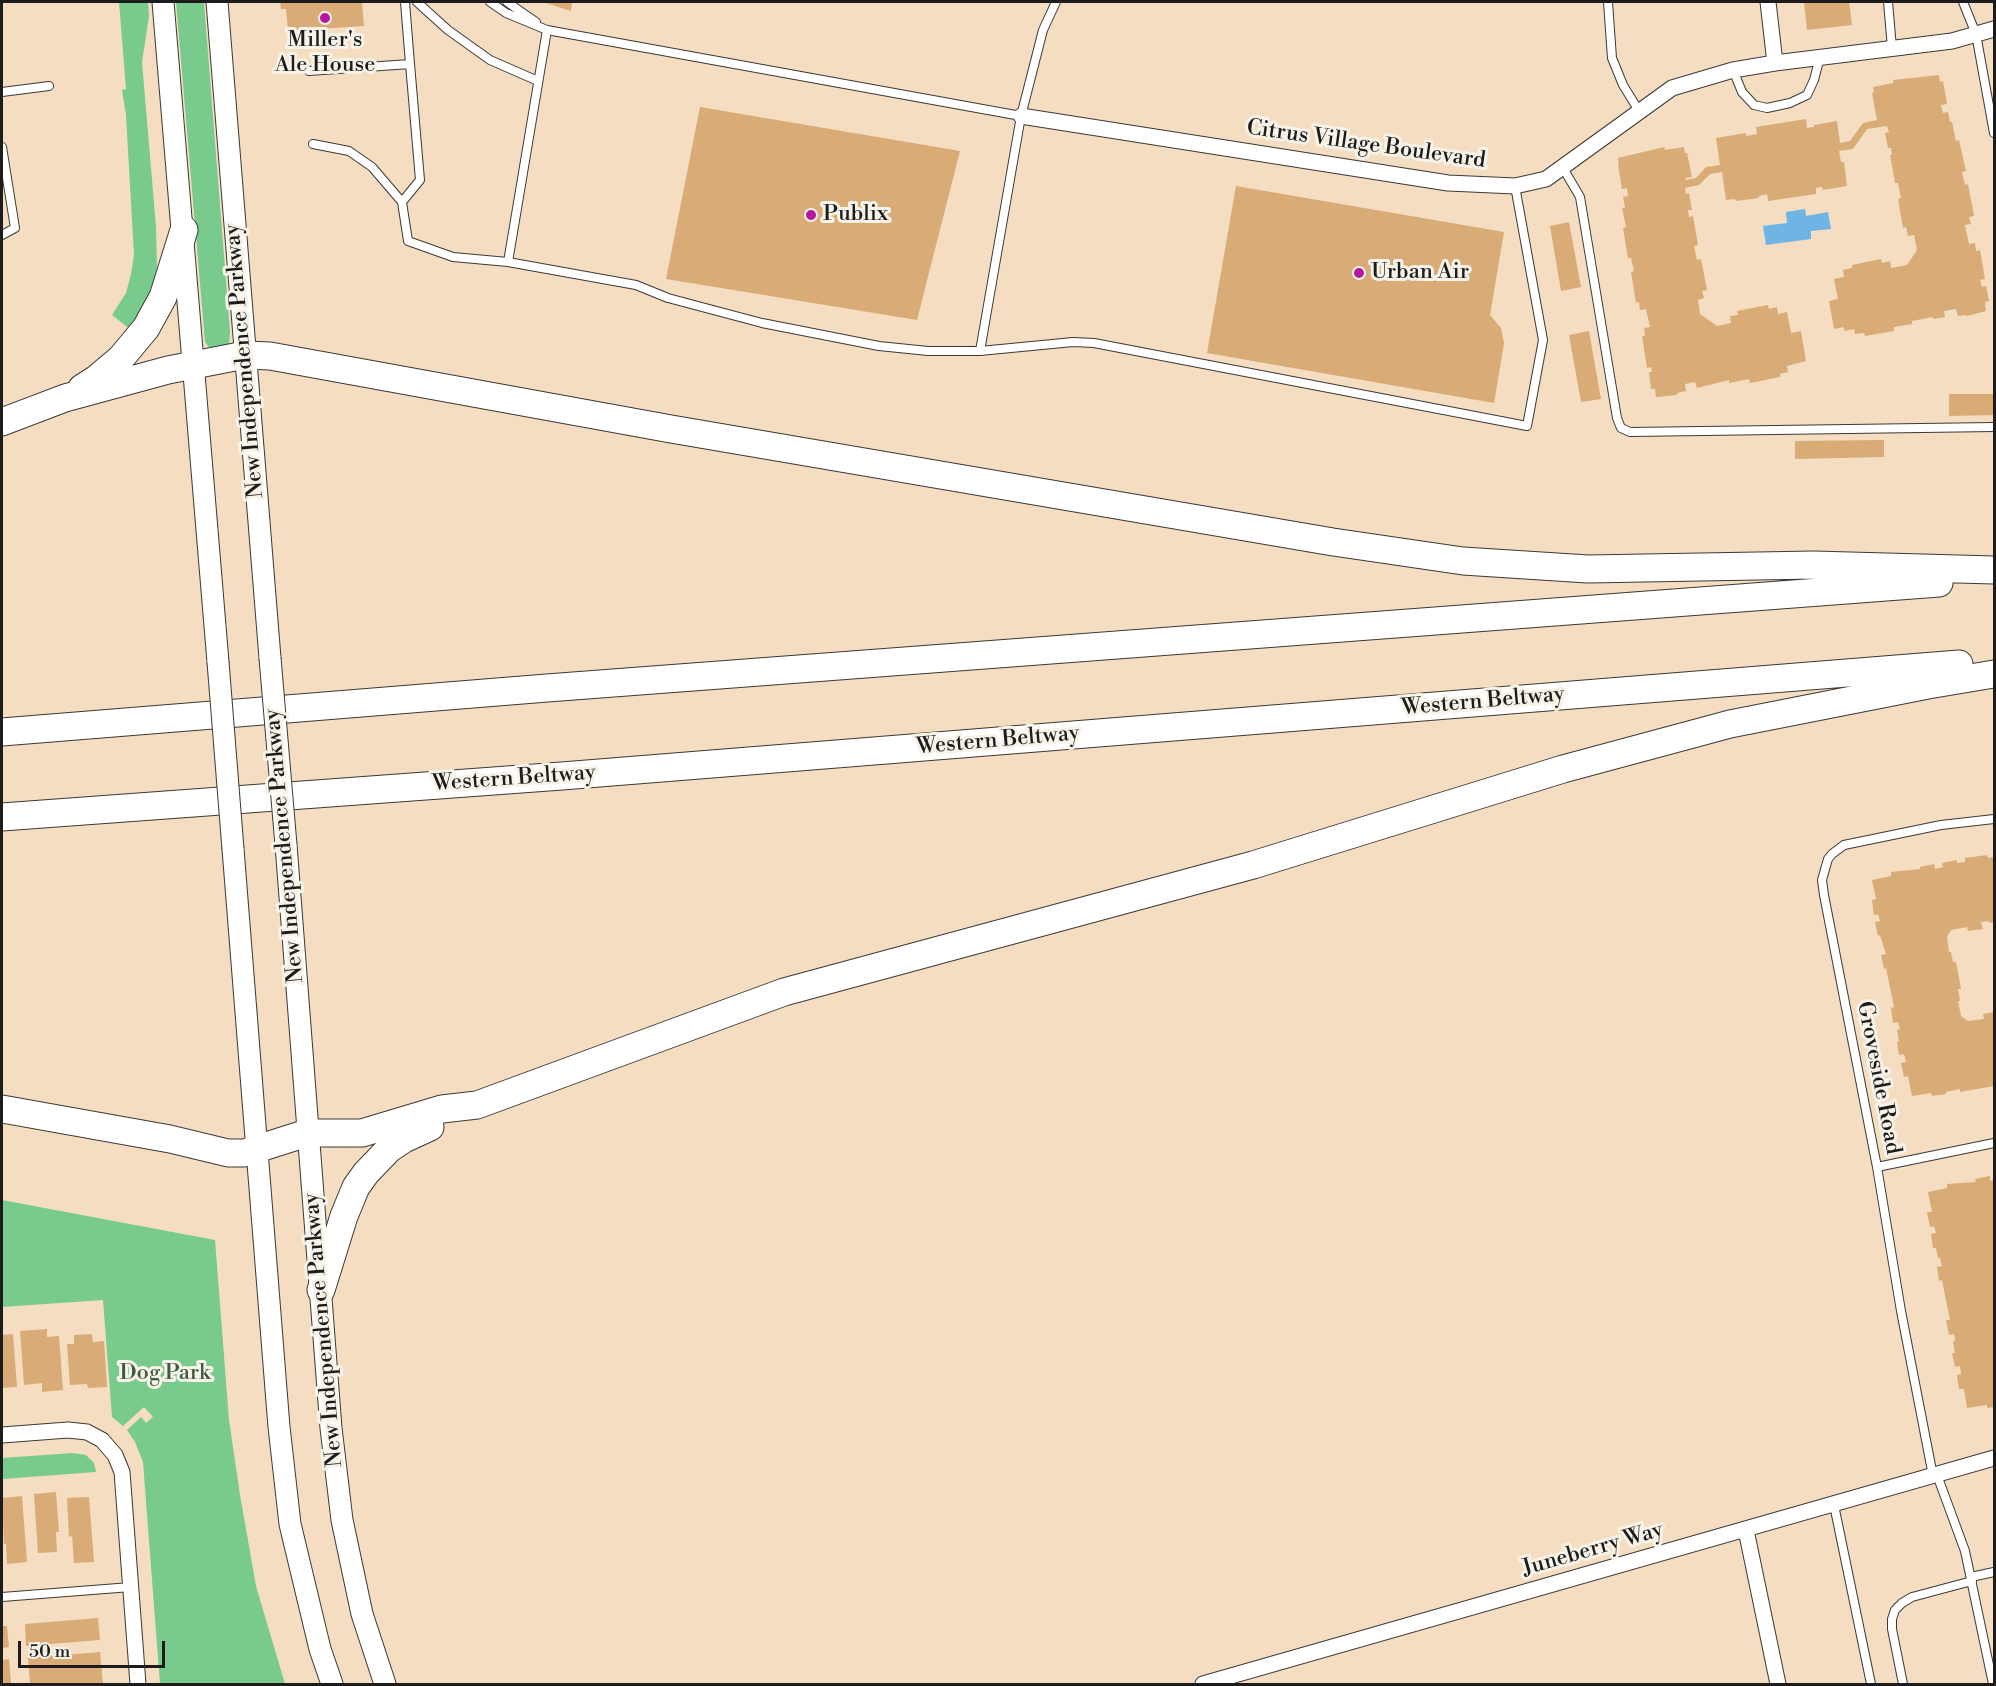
<!DOCTYPE html>
<html>
<head>
<meta charset="utf-8">
<style>
	body { margin:0 }
	#map { position:relative; width:1996px; height:1686px; overflow:hidden; background:#f4ddc0; font-family:"Libre Bodoni",serif }
	canvas { display:block }
	.frame { position:absolute; inset:0; border:3px solid #1c1c1c; pointer-events:none }
	.scale { position:absolute; left:18px; top:1641px; width:147px; height:27px; box-sizing:border-box; border:3px solid #1c1c1c; border-top:0; padding-left:8px; font-size:18px; line-height:21px; white-space:nowrap; color:#1c1c1c; -webkit-text-stroke:4px #f7f3e8; paint-order:stroke }
</style>
</head>
<body>
<div id="map">
<canvas width="1996" height="1686"></canvas>
<div class="frame"></div>
<div class="scale">50 m</div>
</div>
<script>
const ctx = document.querySelector('canvas').getContext('2d');
ctx.lineJoin = 'round';
function fill(path, color) { ctx.fillStyle = color; ctx.fill(path, 'evenodd'); }
const shape = rows => new Path2D(rows.map(r => 'M' + r).join(''));
function strokePath(path, color, width, dash) { ctx.strokeStyle = color; ctx.lineWidth = width; ctx.lineCap = dash ? 'butt' : 'round'; ctx.setLineDash(dash || []); ctx.stroke(path); }
function label(font, color, halo, rows, align = 'center') {
  ctx.font = font + ' "Libre Bodoni",serif'; ctx.lineWidth = 6; ctx.setLineDash([]); ctx.textBaseline = 'middle'; ctx.strokeStyle = halo; ctx.fillStyle = color; for (const [text, x, y, turn = 0] of rows) {
    ctx.save(); ctx.translate(x, y); ctx.rotate((+turn || 0) * Math.PI / 180); ctx.textAlign = isNaN(turn) ? turn : align; if (halo) ctx.strokeText(text, 0, 0); ctx.fillText(text, 0, 0); ctx.restore();
  }
}
fill(shape([
	[119,2,148,2,149,16,142,62,156,227,157,267,152,290,131,330,112,315,126,293,131,274,134,255,126,115,122,90,126,89],
	[176,2,204,2,230,332,229,344,224,350,211,350,205,342],
	[2,1200,215,1240,229,1420,240,1495,256,1586,285,1684,160,1684,143,1462,135,1442,127,1430,141,1417,146,1423,153,1417,144,1407,123,1426,112,1417,103,1300,2,1307],
	[73,1453,86,1455,94,1463,96,1472,2,1479,2,1458]
]), '#78cb8d');
fill(shape([
	[1805,209,1806,216,1828,212,1831,229,1811,231,1811,239,1766,245,1763,226,1787,223,1786,212]
]), '#6eb4e5');
fill(shape([
	[280,2,362,2,364,26,288,31,286,9,281,9],
	[543,2,572,2,571,11],
	[1804,2,1849,2,1852,25,1807,30],
	[1939,75,1940,82,1943,81,1947,104,1941,105,1943,113,1948,112,1950,122,1952,122,1956,141,1959,140,1966,171,1962,172,1965,185,1968,184,1974,216,1969,217,1971,224,1965,225,1969,244,1975,243,1976,251,1980,250,1985,279,1980,280,1982,287,1986,286,1989,301,1985,302,1986,311,1967,316,1966,315,1958,316,1956,309,1944,311,1945,317,1933,319,1933,317,1912,321,1912,324,1894,327,1894,331,1865,336,1864,333,1855,334,1854,329,1844,331,1844,327,1834,329,1829,301,1838,299,1834,279,1844,277,1843,270,1852,268,1852,265,1881,259,1882,263,1890,261,1891,268,1907,265,1917,250,1914,235,1908,236,1906,227,1903,228,1898,199,1901,198,1898,183,1895,183,1890,155,1892,155,1891,148,1888,148,1885,133,1889,132,1887,126,1867,129,1853,149,1839,151,1841,162,1844,162,1847,186,1823,190,1822,187,1816,188,1816,194,1768,201,1767,194,1759,196,1759,198,1736,201,1735,199,1726,200,1722,172,1710,174,1699,185,1685,188,1686,194,1689,193,1692,210,1688,210,1689,217,1693,216,1698,245,1694,246,1697,260,1701,259,1707,290,1702,291,1704,298,1698,300,1700,314,1717,326,1731,323,1730,316,1738,315,1737,311,1768,305,1769,309,1777,307,1778,314,1787,312,1791,333,1801,331,1806,361,1787,366,1788,372,1780,374,1780,377,1750,383,1749,379,1729,383,1729,380,1697,388,1695,382,1685,384,1686,391,1677,393,1677,395,1656,397,1655,389,1651,389,1649,372,1652,372,1651,367,1647,368,1642,336,1645,336,1644,328,1650,327,1646,309,1640,310,1639,302,1636,303,1631,272,1634,271,1631,258,1628,258,1623,228,1626,227,1622,208,1625,208,1623,197,1628,196,1627,188,1622,189,1618,165,1619,165,1618,158,1664,147,1665,150,1684,147,1685,153,1687,153,1692,177,1685,178,1686,180,1696,178,1706,167,1720,165,1716,138,1746,133,1746,136,1757,134,1756,127,1806,119,1807,128,1814,127,1814,125,1837,121,1840,143,1850,141,1863,123,1877,120,1872,93,1874,92,1873,87,1893,83,1893,80],
	[700,107,960,151,917,320,666,279],
	[1236,186,1504,232,1490,315,1501,328,1504,343,1494,403,1207,353],
	[1569,222,1581,287,1561,291,1550,226],
	[1589,331,1601,399,1581,402,1569,335],
	[1949,394,1994,394,1994,415,1949,416],
	[1884,440,1884,457,1795,459,1795,441],
	[1987,855,1988,858,1994,857,1994,922,1989,923,1989,921,1981,922,1983,929,1968,931,1967,927,1951,930,1947,937,1949,952,1951,952,1953,962,1956,962,1961,989,1958,989,1960,1001,1958,1001,1961,1016,1968,1021,1984,1019,1983,1014,1994,1012,1994,1086,1960,1092,1960,1089,1946,1092,1946,1094,1932,1096,1931,1093,1912,1096,1908,1076,1904,1077,1901,1063,1906,1062,1904,1054,1899,1055,1897,1042,1899,1041,1897,1030,1900,1029,1898,1022,1893,1023,1891,1008,1894,1007,1886,968,1884,969,1881,955,1886,954,1880,935,1878,936,1875,922,1880,921,1878,914,1874,915,1872,900,1876,899,1872,880,1891,876,1891,872,1920,869,1920,867,1934,864,1935,869,1943,867,1942,863,1957,860,1957,863,1965,862,1965,858],
	[1990,1176,1990,1181,1994,1180,1994,1407,1987,1408,1987,1405,1967,1408,1964,1389,1959,1389,1957,1375,1961,1374,1960,1366,1955,1367,1952,1353,1955,1353,1953,1342,1955,1341,1954,1334,1949,1335,1946,1320,1950,1320,1942,1280,1939,1281,1937,1267,1942,1266,1940,1258,1938,1258,1936,1248,1933,1248,1931,1234,1936,1233,1934,1226,1930,1227,1927,1212,1932,1212,1928,1192,1947,1188,1947,1184,1976,1182,1975,1179],
	[47,1329,47,1337,59,1336,63,1390,42,1392,42,1383,24,1385,20,1331],
	[13,1334,17,1387,2,1388,2,1335],
	[92,1334,93,1342,104,1341,107,1387,88,1388,87,1384,70,1385,67,1344,74,1344,74,1335],
	[56,1492,59,1532,56,1532,57,1552,38,1553,34,1494],
	[22,1496,27,1562,7,1564,6,1544,4,1544,2,1498],
	[89,1497,94,1562,74,1563,72,1536,69,1537,67,1498],
	[98,1618,100,1640,26,1646,25,1624],
	[2,1626,7,1626,9,1647,2,1648],
	[100,1652,103,1684,30,1684,28,1658],
	[9,1659,11,1684,2,1684,2,1660]
]), '#d9ab76');
const service = shape([
	[417,2,448,30,490,60,538,81],
	[490,2,506,13,547,30],
	[507,2,536,22],
	[1608,2,1612,58,1623,85,1639,111],
	[1888,2,1892,48],
	[1963,2,1976,34,1994,133],
	[1733,70,1742,92,1754,105,1767,108,1790,103,1807,95,1814,80,1820,57],
	[309,71,410,64,405,2],
	[2,92,49,86],
	[1021,116,547,30,508,262,636,285,668,298,762,323,879,346,928,351,980,351,1073,342,1094,343,1527,426,1543,340,1515,186],
	[313,144,349,151,372,167,402,202,408,241,453,257,508,262],
	[2,147,15,228,2,235],
	[1563,168,1580,197,1617,418,1621,428,1630,432,1994,427],
	[402,202,420,180,410,64],
	[980,351,1021,116,1043,30,1056,2],
	[1877,1167,1994,1143],
	[1937,1475,1965,1551,1993,1684],
	[1933,1476,1901,1311,1877,1167,1824,895,1822,880,1828,859,1832,854,1844,845,1941,825,1994,819],
	[1834,1505,1871,1684],
	[1971,1577,1994,1572],
	[2,1597,131,1587],
	[1903,1684,1892,1629,1892,1619,1895,1610,1902,1603,1912,1597,1972,1581]
]);
const minor = shape([
	[1768,2,1775,63],
	[1021,116,1448,183,1515,186,1546,179,1672,88,1733,70,1775,63,1952,41,1994,29],
	[2,1435,68,1430,87,1432,102,1440,115,1455,122,1472,138,1684],
	[1746,1530,1778,1684],
	[1203,1684,1994,1458]
]);
const secondary = shape([
	[163,2,218,662],
	[217,2,270,658],
	[286,845,331,1428,342,1520,362,1614,385,1684],
	[233,849,279,1427,290,1524,320,1649,332,1684]
]);
const motorway = shape([
	[82,388,96,379,121,358,146,328,163,297,184,230],
	[2,422,65,398,168,370,245,355,270,356,671,429,1333,542,1463,561,1588,569,1814,565,1994,570],
	[2,732,547,688,1939,583],
	[2,817,562,776,1959,664],
	[2,1109,170,1139,228,1153,244,1153,307,1133,362,1133,442,1109,477,1105,784,992,1253,865,1563,769,1730,724,1928,685,1994,674],
	[321,1290,344,1216,356,1187,366,1173,389,1149,404,1139,430,1127]
]);
strokePath(service, '#3c3935', 10);
strokePath(minor, '#3c3935', 17);
strokePath(secondary, '#3c3935', 23);
strokePath(motorway, '#3c3935', 29);
strokePath(service, '#fff', 8);
strokePath(minor, '#fff', 15);
strokePath(secondary, '#fff', 21);
strokePath(motorway, '#fff', 27);
const secondaryBridge = shape([
	[270,658,286,845],
	[218,662,233,849]
]);
strokePath(secondaryBridge, '#3c3935', 23, []);
strokePath(secondaryBridge, '#fff', 21);
for (const [x, y, r, color] of [
	[325,18,6,"#b5179e"],
	[811,215,6,"#b5179e"],
	[1359,273,6,"#b5179e"]
]) { const dot = new Path2D(); dot.arc(x, y, r, 0, 2 * Math.PI); ctx.fillStyle = color; ctx.fill(dot); strokePath(dot, '#f7f3e8', 2); }
label('22px', '#1c1c1c', '#f7f3e8', [
	["Miller's",325,41,"center"],
	["Ale House",325,66,"center"],
	["Publix",823,215],
	["Urban Air",1371,273]
], 'left');
label('22px', '#1c1c1c', '#f7f3e8', [
	["Citrus Village Boulevard",1366,145,8],
	["New Independence Parkway",245,361,-95],
	["Western Beltway",1483,702,-5],
	["Western Beltway",998,741,-5],
	["Western Beltway",514,779,-4],
	["New Independence Parkway",285,846,-95],
	["Groveside Road",1878,1078,79],
	["New Independence Parkway",324,1330,-95],
	["Juneberry Way",1593,1550,-16]
]);
label('22px', '#3c5944', '#f7f3e8', [
	["Dog Park",165,1374]
]);
</script>
</body>
</html>
